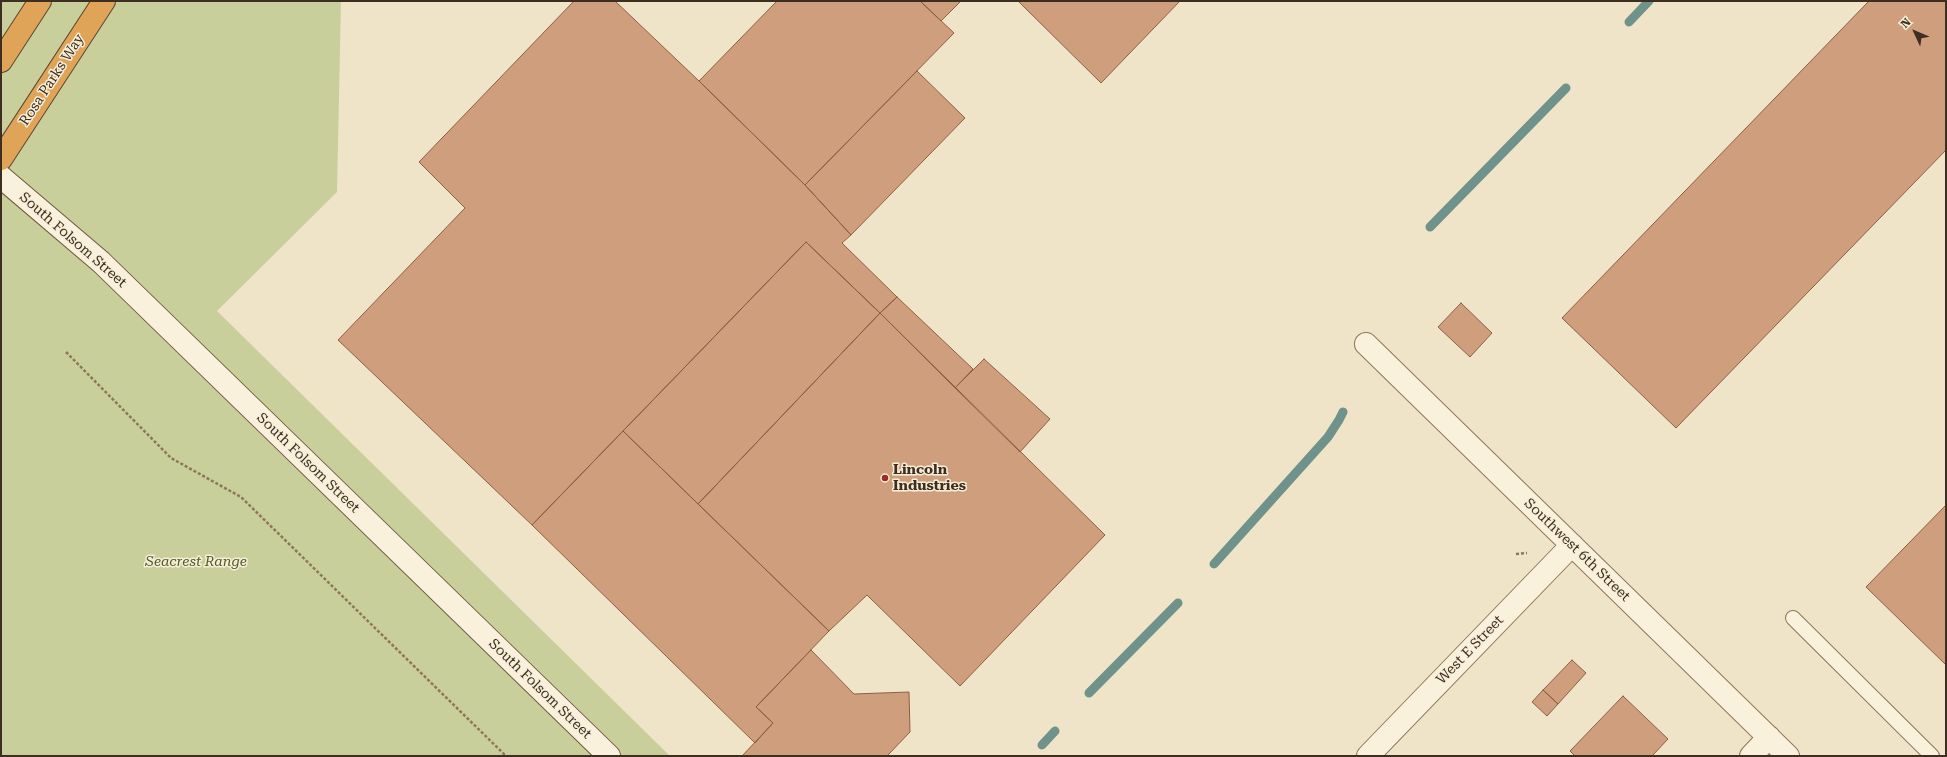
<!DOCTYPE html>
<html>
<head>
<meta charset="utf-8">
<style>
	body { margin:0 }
	#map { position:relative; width:1947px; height:757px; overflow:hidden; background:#f0e4c8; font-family:"Roboto Serif",serif }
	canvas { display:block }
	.frame { position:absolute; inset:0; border:2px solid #3d2e20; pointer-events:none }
	.north { position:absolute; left:1895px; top:12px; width:40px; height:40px; -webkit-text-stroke:3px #f7eed8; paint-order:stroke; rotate:314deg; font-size:11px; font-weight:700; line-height:16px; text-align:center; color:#3d2e20 }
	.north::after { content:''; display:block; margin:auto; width:14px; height:18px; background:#3d2e20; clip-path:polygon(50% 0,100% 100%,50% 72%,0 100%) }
</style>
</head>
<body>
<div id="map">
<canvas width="1947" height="757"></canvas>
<div class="frame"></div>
<div class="north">N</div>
</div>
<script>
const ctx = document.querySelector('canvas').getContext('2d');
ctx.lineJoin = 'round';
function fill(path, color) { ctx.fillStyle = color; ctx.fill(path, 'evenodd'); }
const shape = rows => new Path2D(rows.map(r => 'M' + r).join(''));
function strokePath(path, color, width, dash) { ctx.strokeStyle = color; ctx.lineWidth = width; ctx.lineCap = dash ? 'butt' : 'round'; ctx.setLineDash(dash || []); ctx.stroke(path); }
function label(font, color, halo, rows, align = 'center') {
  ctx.font = font + ' "Roboto Serif",serif'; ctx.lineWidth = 3; ctx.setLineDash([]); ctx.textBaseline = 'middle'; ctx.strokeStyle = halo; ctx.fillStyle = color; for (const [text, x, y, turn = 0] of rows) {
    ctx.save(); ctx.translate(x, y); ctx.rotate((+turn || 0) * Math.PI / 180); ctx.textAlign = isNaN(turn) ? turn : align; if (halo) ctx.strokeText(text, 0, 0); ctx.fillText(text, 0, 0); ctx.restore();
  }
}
fill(shape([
	[1,1,341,1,337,192,217,311,670,756,1,756]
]), '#c9cf9b');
strokePath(shape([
	[1629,22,1649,1],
	[1430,227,1566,88],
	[1214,564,1328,437,1339,420,1343,412],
	[1089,693,1178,603],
	[1042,745,1055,731]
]), '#6f938a', 9);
const building = shape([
	[574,1,615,1,699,81,805,185,851,235,842,243,897,297,880,313,806,242,532,525,338,340,465,208,419,162,574,1],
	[777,1,920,1,954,33,805,185,699,81,777,1],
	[920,1,961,1,941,21,920,1],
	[1018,1,1180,1,1101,83,1018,1],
	[1869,1,1946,1,1946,150,1676,428,1562,318,1869,1],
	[917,71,965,118,851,235,805,185,917,71],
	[806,242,880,313,698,504,623,431,806,242],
	[897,297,973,369,955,388,880,313,897,297],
	[1461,303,1492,333,1470,357,1438,327,1461,303],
	[880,313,1105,535,960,686,867,595,829,631,698,504,880,313],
	[984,359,1050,419,1020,452,955,388,984,359],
	[623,431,829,631,756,707,773,723,755,743,532,525,623,431],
	[1946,505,1946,665,1866,587,1946,505],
	[811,650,854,694,909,692,910,732,887,756,742,756,773,723,756,707,811,650],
	[1572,660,1586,673,1558,704,1543,690,1572,660],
	[1543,690,1558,704,1547,716,1532,702,1543,690],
	[1623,696,1668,739,1652,756,1575,756,1570,751,1623,696]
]);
fill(building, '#cf9f7d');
strokePath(building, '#8d5f41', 1);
const lane = shape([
	[1793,618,1932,756]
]);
const street = shape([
	[1366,344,1788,756],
	[1368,756,1572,545],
	[1751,756,1769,737]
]);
const secondary = shape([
	[1,177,101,262,609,756]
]);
const highway = shape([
	[1,61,40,1],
	[1,159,104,1]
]);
strokePath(lane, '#8d765c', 16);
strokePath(street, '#8d765c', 24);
strokePath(secondary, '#6f573f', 24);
strokePath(highway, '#5b4430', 24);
strokePath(shape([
	[66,352,171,458,241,497,506,756],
	[1516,554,1527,553]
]), '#8d765c', 2.5, [3, 2]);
strokePath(lane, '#faf1dc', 14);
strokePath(street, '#faf1dc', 22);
strokePath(secondary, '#faf1dc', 22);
strokePath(highway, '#e0a458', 22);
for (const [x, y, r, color] of [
	[885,478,4,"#9e2a2b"]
]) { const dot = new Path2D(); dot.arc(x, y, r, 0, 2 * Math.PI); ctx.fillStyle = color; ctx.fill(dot); strokePath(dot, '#f7eed8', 1.5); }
label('14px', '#3d2e20', '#f7eed8', [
	["Rosa Parks Way",52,80,-57],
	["South Folsom Street",73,240,41],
	["South Folsom Street",308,463,44],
	["Southwest 6th Street",1577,550,44],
	["West E Street",1470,650,-46],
	["South Folsom Street",540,689,44]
]);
label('bold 14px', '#3d2e20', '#f7eed8', [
	["Lincoln",893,470],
	["Industries",893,486]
], 'left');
label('italic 14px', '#4d5a26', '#f7eed8', [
	["Seacrest Range",196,562]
]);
</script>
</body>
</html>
